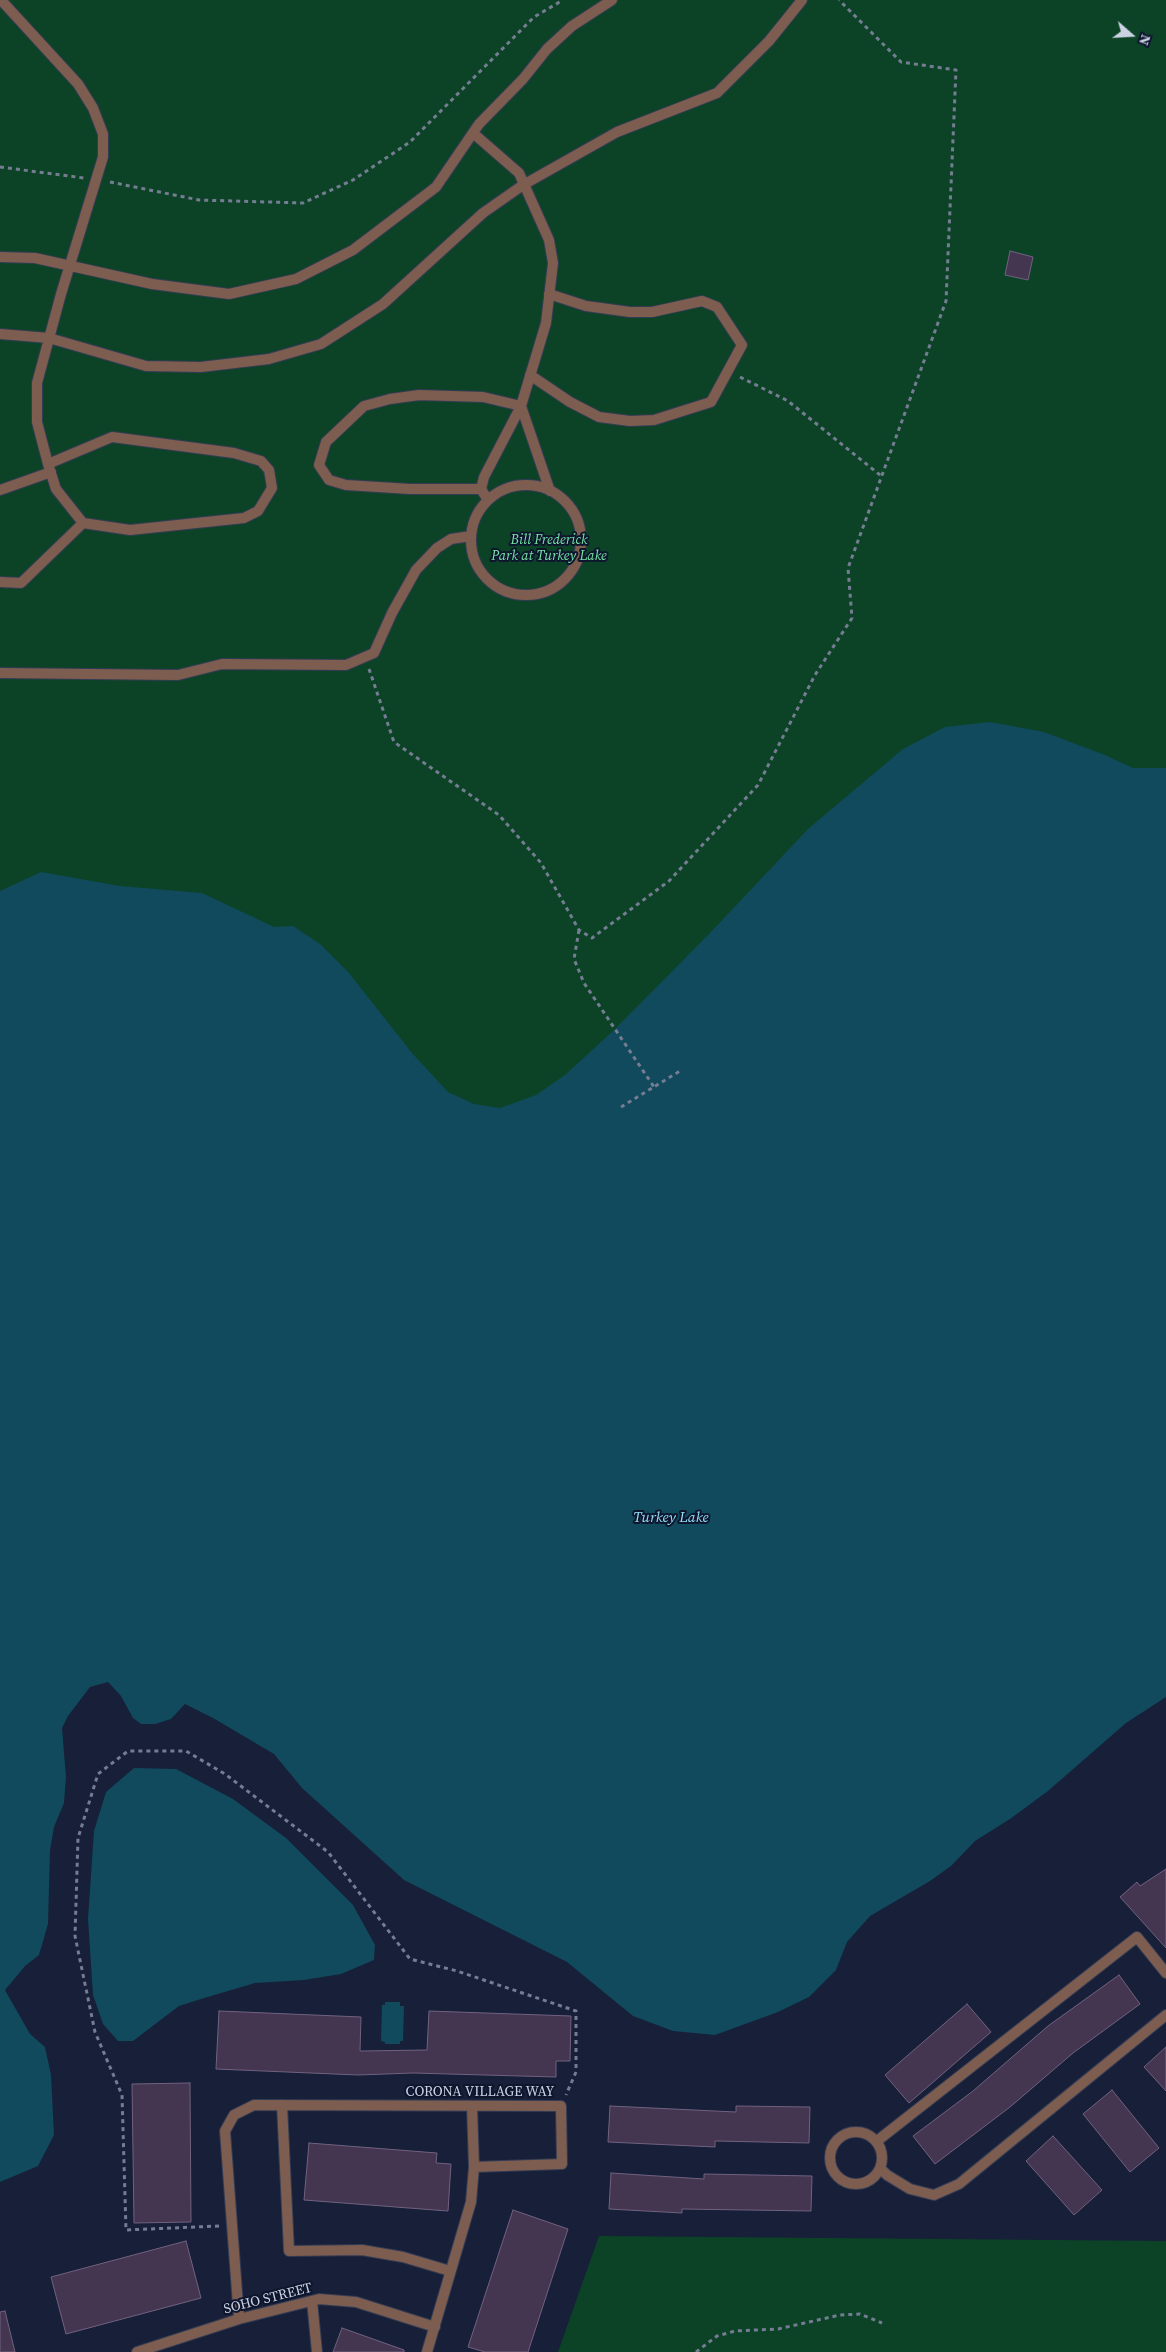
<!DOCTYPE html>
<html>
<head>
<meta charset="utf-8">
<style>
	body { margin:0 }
	#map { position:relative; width:1166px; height:2352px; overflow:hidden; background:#171f39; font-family:"Source Serif 4",serif }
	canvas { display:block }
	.north { position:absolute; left:1106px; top:10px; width:50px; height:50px; -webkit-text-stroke:4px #0e162e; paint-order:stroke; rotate:109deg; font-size:14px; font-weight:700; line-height:20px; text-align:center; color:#cbd2e3 }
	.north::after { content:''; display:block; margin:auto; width:18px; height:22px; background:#cbd2e3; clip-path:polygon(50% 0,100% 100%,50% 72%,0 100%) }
</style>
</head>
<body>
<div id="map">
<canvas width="1166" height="2352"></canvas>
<div class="north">N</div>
</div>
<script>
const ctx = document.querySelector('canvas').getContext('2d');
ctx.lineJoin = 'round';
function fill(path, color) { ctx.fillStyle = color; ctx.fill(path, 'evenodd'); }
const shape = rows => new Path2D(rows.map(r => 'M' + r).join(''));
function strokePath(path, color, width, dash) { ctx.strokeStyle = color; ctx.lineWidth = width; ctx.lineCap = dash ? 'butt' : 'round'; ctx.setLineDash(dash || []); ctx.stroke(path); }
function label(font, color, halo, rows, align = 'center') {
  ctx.font = font + ' "Source Serif 4",serif'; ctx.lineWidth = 4; ctx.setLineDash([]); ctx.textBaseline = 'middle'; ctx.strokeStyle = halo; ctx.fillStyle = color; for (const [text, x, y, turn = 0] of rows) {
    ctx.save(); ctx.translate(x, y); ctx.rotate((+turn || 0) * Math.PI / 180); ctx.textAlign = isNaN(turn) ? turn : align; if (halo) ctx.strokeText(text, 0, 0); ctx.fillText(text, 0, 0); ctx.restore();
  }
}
fill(shape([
	[0,0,1166,0,1166,1181,0,1371],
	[599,2236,1166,2241,1166,2352,558,2352]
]), '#0c4327');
fill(shape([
	[990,722,1044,732,1105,755,1133,768,1166,768,1166,1697,1126,1723,1048,1791,1010,1819,975,1841,951,1866,930,1881,870,1916,847,1942,836,1970,809,1997,778,2012,715,2035,673,2031,633,2016,567,1962,404,1880,302,1788,274,1754,213,1718,185,1704,171,1719,155,1724,141,1724,133,1718,121,1696,108,1682,90,1687,68,1716,62,1728,66,1777,64,1803,54,1827,50,1850,48,1924,39,1955,25,1966,5,1990,30,2034,45,2047,51,2075,54,2135,38,2166,0,2182,0,891,41,872,120,886,202,893,274,927,293,926,320,944,349,973,412,1053,448,1092,474,1104,500,1108,536,1095,565,1075,613,1031,710,933,808,829,903,749,945,727],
	[134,1768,176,1769,233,1799,286,1838,353,1905,375,1945,374,1960,341,1974,304,1980,255,1983,201,1999,179,2006,133,2041,118,2041,103,2024,93,1995,88,1919,94,1831,106,1792],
	[385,2002,400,2002,400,2006,404,2006,403,2041,400,2041,400,2044,385,2044,385,2042,381,2041,382,2005,385,2005]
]), '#104a5c');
const building = shape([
	[1010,251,1033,257,1028,280,1005,275,1010,251],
	[1166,1869,1166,1948,1120,1897,1137,1882,1140,1886,1166,1869],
	[1119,1975,1140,2004,1073,2053,1010,2107,935,2164,913,2136,973,2091,1048,2026,1119,1975],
	[967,2004,991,2032,909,2103,885,2075,967,2004],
	[219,2011,361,2017,360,2051,427,2050,429,2011,571,2016,570,2061,556,2061,556,2077,413,2073,358,2075,216,2069,219,2011],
	[1166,2047,1166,2091,1144,2067,1166,2047],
	[190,2083,191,2222,134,2223,132,2084,190,2083],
	[1112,2090,1159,2148,1130,2172,1083,2114,1112,2090],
	[610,2106,736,2112,736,2106,810,2107,809,2143,715,2141,715,2147,608,2142,610,2106],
	[1053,2136,1102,2190,1074,2215,1026,2161,1053,2136],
	[309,2143,437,2153,436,2163,451,2164,448,2211,304,2200,309,2143],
	[611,2173,704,2179,704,2174,812,2176,811,2211,682,2209,682,2213,609,2209,611,2173],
	[513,2210,568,2229,528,2352,485,2352,468,2347,513,2210],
	[186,2241,201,2298,66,2334,51,2277,186,2241],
	[5,2311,15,2352,0,2352,0,2312,5,2311],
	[342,2328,404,2350,404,2352,333,2352,342,2328]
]);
fill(building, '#443551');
strokePath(building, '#716280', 1);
const lane = shape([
	[1,0,78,84,93,108,103,134,103,157,61,294,37,383,37,422,48,464,56,489,83,523,130,530,244,518,258,511,272,488,269,470,261,461,234,453,112,437,48,464],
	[473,133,519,173,549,240,553,263,546,323,521,406,484,477,481,489,488,500],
	[0,257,35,258,152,284,229,294,296,279,353,250,436,187,479,124,523,79,547,49,572,26,612,0],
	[0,334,49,338,146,366,201,367,269,359,321,344,383,304,483,213,523,185,617,132,717,93,769,41,802,0],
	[530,375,570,402,599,417,630,421,654,420,711,402,742,345,717,307,702,301,652,312,630,312,586,306,549,294],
	'471 540a55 55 0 1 1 110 0a55 55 0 1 1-110 0Z',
	[481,489,410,489,346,485,329,480,319,465,326,442,364,406,390,399,419,395,483,397,521,406,550,491],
	[0,490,51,472],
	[0,582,21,583,83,523],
	[0,673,178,675,222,664,346,665,374,653,392,613,416,570,437,548,451,539,471,536],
	[282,2105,289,2251,362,2250,403,2257,450,2271],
	'830 2158a26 26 0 1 1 52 0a26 26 0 1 1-52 0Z',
	[877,2141,1137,1937,1166,1973],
	[881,2169,887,2175,910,2189,934,2195,959,2184,1166,2015],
	[312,2301,317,2352],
	[239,2319,225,2131,234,2115,254,2105,561,2106,562,2164,474,2167],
	[137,2352,239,2319,319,2299,356,2302,435,2327],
	[427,2352,471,2202,474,2167,472,2106]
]);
strokePath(lane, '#343c54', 12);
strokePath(shape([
	[0,167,84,178],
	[110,182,199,200,303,203,353,180,410,142,534,17,563,0],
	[740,377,788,401,880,475],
	[369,669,394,742,499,815,541,863,579,930,592,938,669,881,758,785,815,675,852,618,848,568,946,301,956,70,901,62,839,0],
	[579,930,574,959,584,983,654,1087],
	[621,1107,680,1071],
	[219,2226,126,2230,122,2095,95,2032,75,1936,78,1838,98,1774,128,1751,186,1751,225,1774,328,1852,410,1959,457,1971,576,2011,576,2072,566,2095],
	[696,2352,717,2336,735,2331,778,2329,840,2315,860,2314,882,2323]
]), '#757d92', 3, [4, 4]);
strokePath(lane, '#7d5d4f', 10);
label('italic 14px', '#75e3a3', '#0e162e', [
	["Bill Frederick",549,540],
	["Park at Turkey Lake",549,556]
]);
label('14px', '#cbd2e3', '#0e162e', [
	["CORONA VILLAGE WAY",480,2092],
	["SOHO STREET",268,2299,-14]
]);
label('italic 15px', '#93ddf8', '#0e162e', [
	["Turkey Lake",671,1518]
]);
</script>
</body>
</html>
